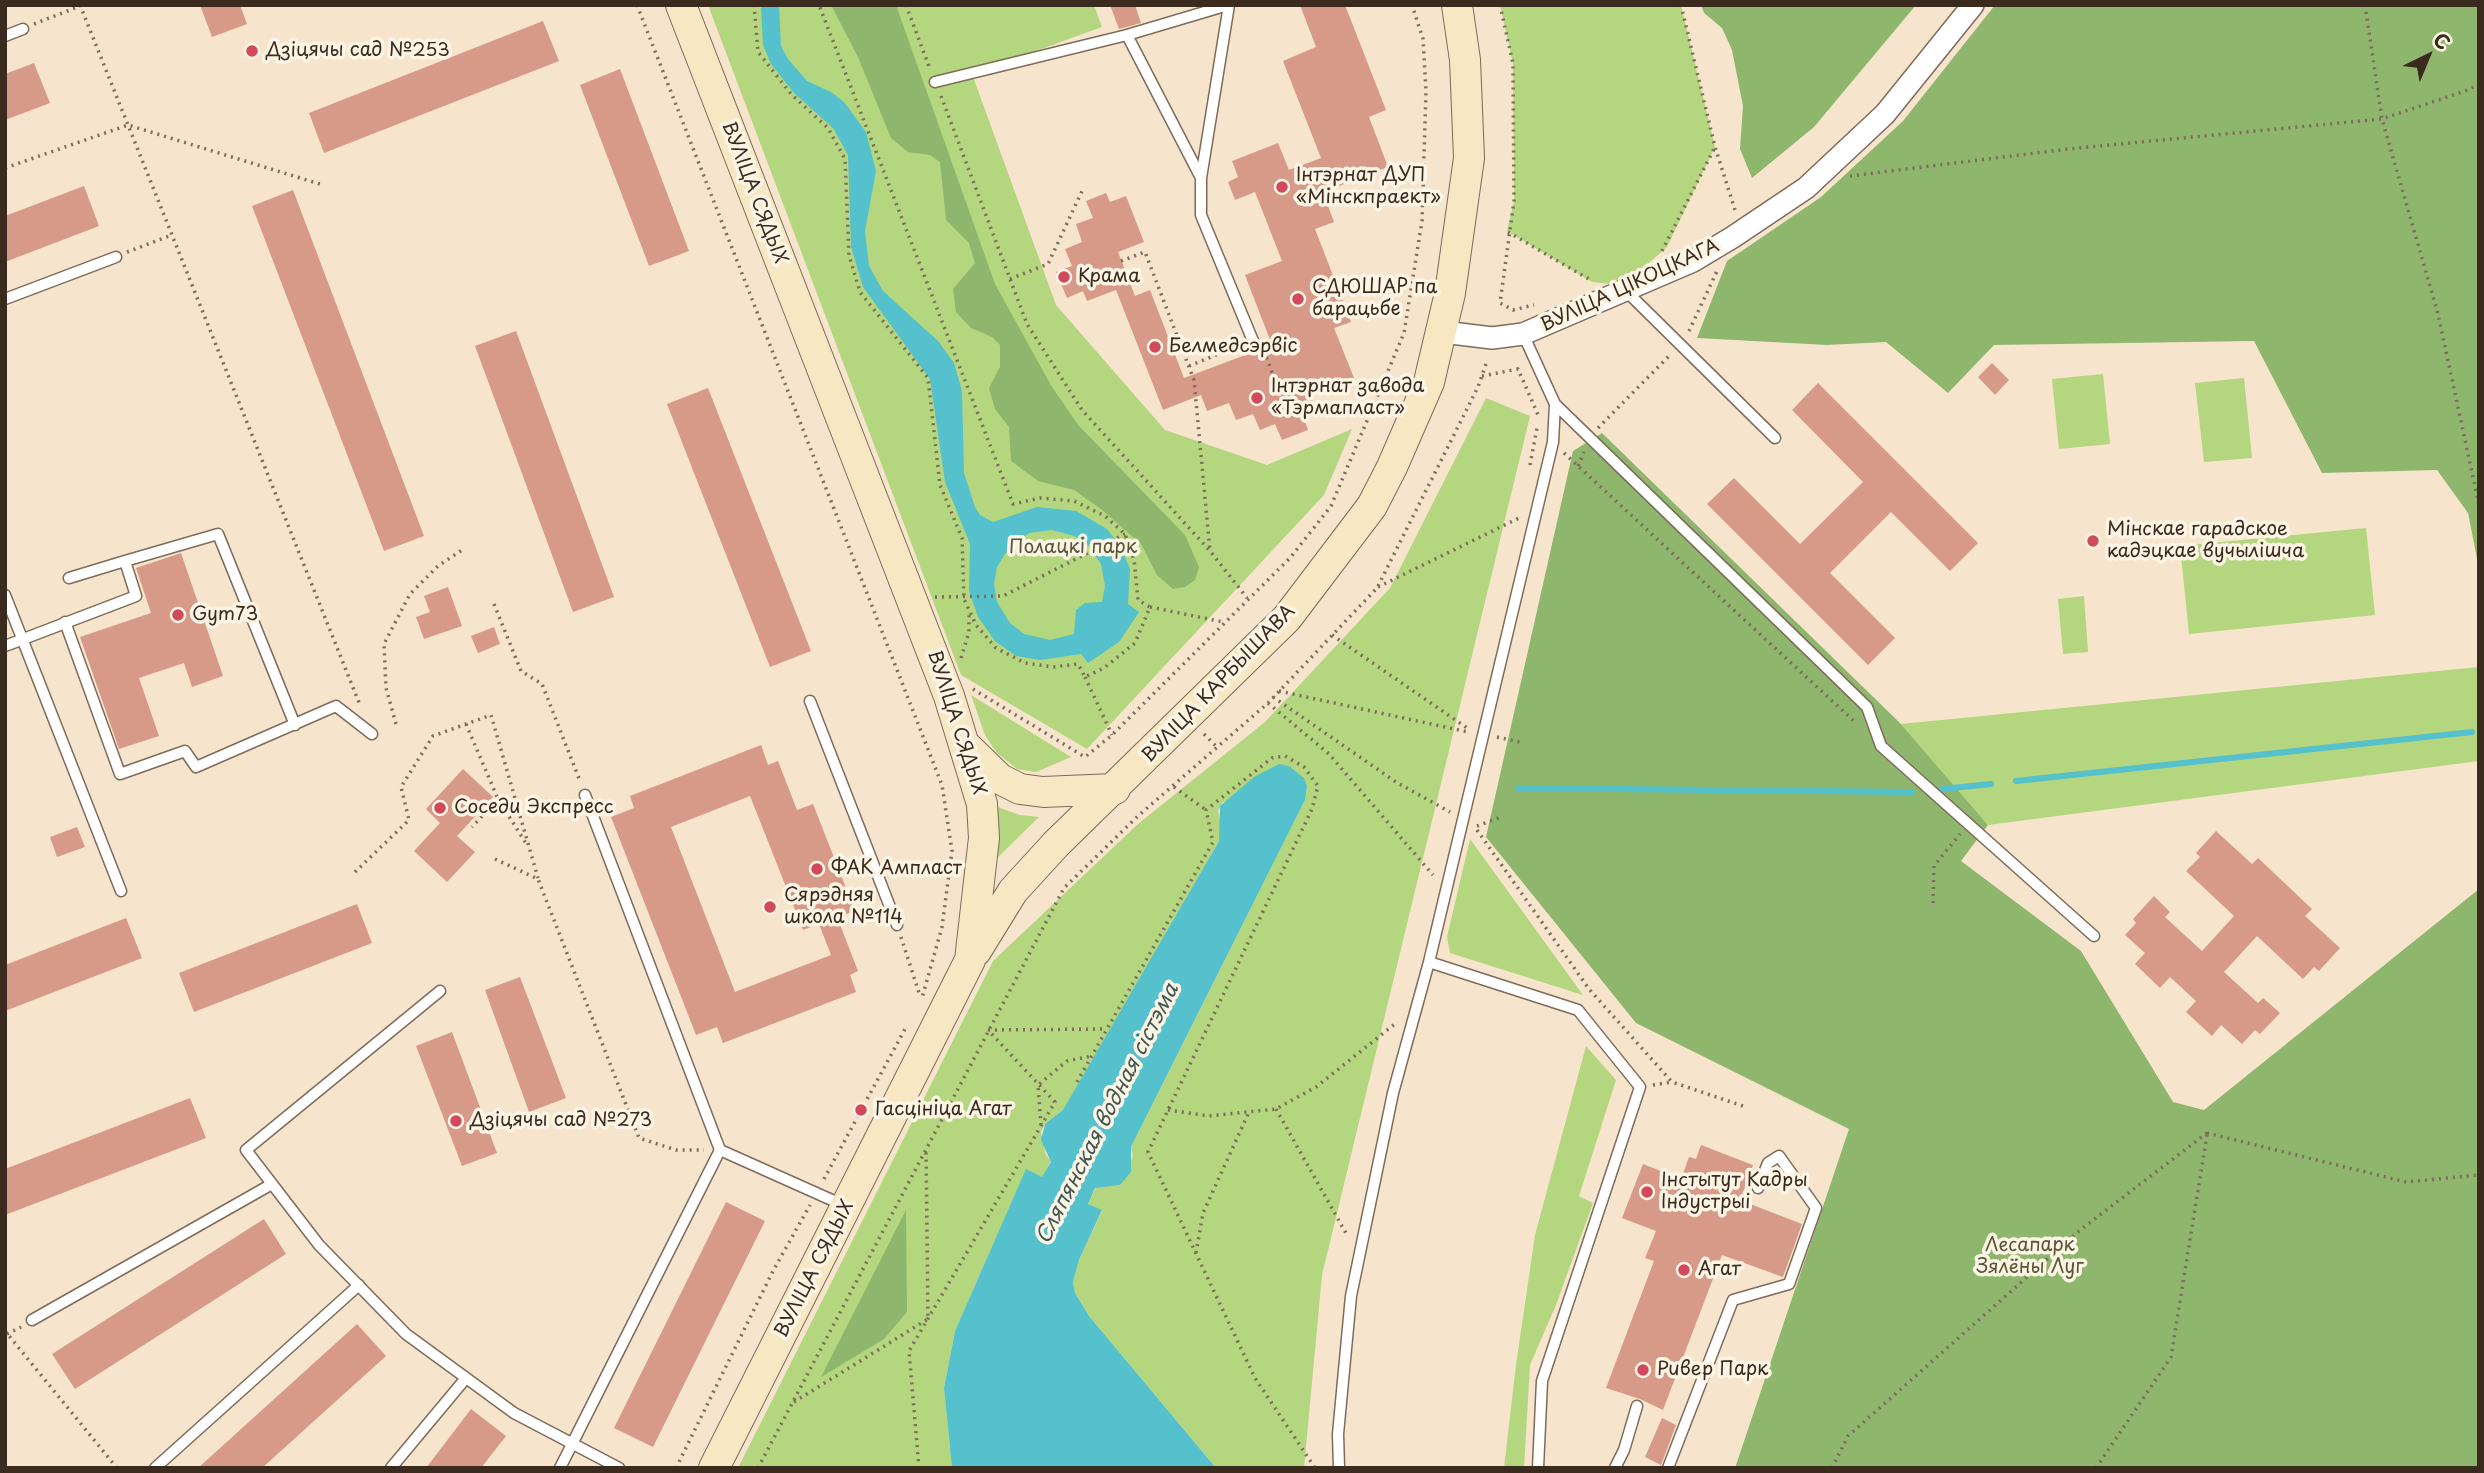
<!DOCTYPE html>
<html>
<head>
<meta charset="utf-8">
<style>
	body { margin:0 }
	#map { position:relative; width:2484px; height:1473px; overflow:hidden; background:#f7e4cc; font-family:"Playpen Sans",sans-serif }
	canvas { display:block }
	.frame { position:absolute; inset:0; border:7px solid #3b2a1e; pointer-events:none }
	.north { position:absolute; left:2393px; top:21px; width:70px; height:70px; -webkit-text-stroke:5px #fcf5e5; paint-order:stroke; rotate:43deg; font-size:19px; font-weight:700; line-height:28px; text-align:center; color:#3b2a1e }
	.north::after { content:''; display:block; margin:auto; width:24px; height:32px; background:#3b2a1e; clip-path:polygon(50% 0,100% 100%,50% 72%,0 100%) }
</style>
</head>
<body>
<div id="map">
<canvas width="2484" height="1473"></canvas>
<div class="frame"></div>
<div class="north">С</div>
</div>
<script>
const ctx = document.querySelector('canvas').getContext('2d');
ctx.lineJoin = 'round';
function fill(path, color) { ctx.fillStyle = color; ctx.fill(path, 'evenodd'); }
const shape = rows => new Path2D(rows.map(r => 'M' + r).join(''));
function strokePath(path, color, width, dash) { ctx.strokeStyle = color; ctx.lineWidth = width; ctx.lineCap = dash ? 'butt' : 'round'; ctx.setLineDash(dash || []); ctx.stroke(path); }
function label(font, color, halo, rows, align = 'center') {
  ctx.font = font + ' "Playpen Sans",sans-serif'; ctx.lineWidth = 7; ctx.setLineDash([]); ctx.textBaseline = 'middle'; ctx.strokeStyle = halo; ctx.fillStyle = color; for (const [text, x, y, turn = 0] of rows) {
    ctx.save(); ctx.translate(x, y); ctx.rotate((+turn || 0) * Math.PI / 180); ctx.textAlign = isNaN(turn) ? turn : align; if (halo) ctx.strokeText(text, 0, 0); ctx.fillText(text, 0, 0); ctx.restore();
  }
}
fill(shape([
	[708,5,1094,5,1102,27,972,74,1056,305,1165,430,1267,465,1352,429,1324,495,1087,749,961,675],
	[1500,5,1681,5,1715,147,1667,247,1636,274,1614,284,1592,282,1507,231,1514,201,1513,64],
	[2103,374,2110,444,2059,449,2052,379],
	[2244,378,2252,458,2204,462,2195,383],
	[1486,398,1530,416,1322,1275,1304,1468,1216,1468,1089,1316,1075,1293,1073,1282,1079,1260,1102,1211,1088,1204,1096,1187,1120,1185,1133,1156,1131,1147,1305,800,1307,787,1223,802,1218,811,1222,829,1219,841,1063,1111,1045,1124,1041,1132,1046,1155,1051,1161,1042,1178,1026,1170,955,1331,944,1388,952,1468,738,1468,993,961,1138,824,1265,722,1390,588],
	[2366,528,2375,615,2189,634,2180,546],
	[2084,596,2088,652,2063,654,2058,599],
	[2479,667,2479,761,1988,825,1901,724],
	[971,695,1071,757,1036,772,1017,769,996,752,985,735],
	[992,805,1020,815,1039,817,993,862],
	[1470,839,1583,995,1450,953,1447,937],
	[1586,1046,1616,1080,1579,1196,1593,1203,1556,1305,1530,1365,1524,1468,1504,1468,1516,1365,1535,1235]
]), '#b3d67e');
fill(shape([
	[831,5,896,5,995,284,1052,387,1079,426,1185,535,1199,567,1195,580,1185,587,1173,589,1157,575,1141,544,1101,509,1074,490,1038,481,1011,461,1009,427,995,409,989,388,1000,367,1000,345,992,337,971,328,956,312,953,289,975,263,969,243,946,220,940,162,930,155,908,152,891,138,858,57],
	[1701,5,1916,5,1814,127,1752,178,1740,149,1743,106,1732,50,1722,28,1704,13],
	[1995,5,2479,5,2479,569,2468,513,2437,470,2322,473,2254,341,1994,345,1948,393,1886,342,1827,345,1697,338,1727,261,1821,197,1903,121],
	[1602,433,1901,724,1988,825,1961,861,2081,951,2173,1102,2204,1110,2479,889,2479,1468,1735,1468,1849,1129,1636,1023,1486,837,1573,451],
	[906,1210,907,1312,884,1339,821,1377]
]), '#8eb76d');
fill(shape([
	[761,5,779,5,781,46,788,59,807,81,831,92,844,102,866,132,876,171,865,231,869,266,883,291,938,341,954,363,962,391,964,473,975,507,980,515,993,522,1037,507,1076,511,1107,529,1121,547,1130,569,1128,604,1139,612,1119,642,1088,663,1081,654,1040,660,1016,656,995,641,978,617,969,590,970,544,945,482,930,379,863,287,851,247,848,155,833,128,794,93,771,64,763,45],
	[1052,530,1075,536,1088,545,1101,564,1105,586,1102,602,1085,603,1076,610,1074,634,1050,640,1024,634,1010,623,997,602,994,584,997,567,1010,546,1029,533],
	[1279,764,1289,766,1304,778,1307,787,1305,800,1131,1147,1131,1172,1120,1185,1095,1188,1088,1204,1102,1210,1079,1260,1073,1282,1075,1293,1089,1316,1216,1468,952,1468,944,1388,955,1331,1026,1169,1042,1177,1051,1162,1041,1140,1045,1124,1063,1110,1219,841,1220,806,1254,777]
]), '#54c1cc');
strokePath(shape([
	[2016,781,2472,732],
	[1518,788,1912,792],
	[1942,789,1991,784]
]), '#54c1cc', 6);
fill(shape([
	[200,5,240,5,247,24,212,37],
	[1110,5,1135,5,1141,23,1119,29],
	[1300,5,1345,5,1386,110,1369,117,1388,167,1334,188,1340,201,1328,206,1334,222,1315,229,1351,322,1334,328,1354,378,1310,395,1316,409,1302,414,1308,430,1282,440,1275,424,1260,430,1253,414,1236,420,1229,403,1207,411,1201,395,1163,410,1116,290,1087,301,1083,291,1067,298,1056,272,1072,266,1065,249,1082,242,1076,224,1093,218,1086,201,1106,193,1110,202,1126,196,1144,242,1118,252,1135,296,1150,290,1184,378,1272,345,1245,275,1282,261,1255,192,1235,200,1228,182,1238,177,1232,161,1278,143,1289,170,1321,158,1283,61,1316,47],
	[543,21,559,61,324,153,309,113],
	[34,63,50,103,5,120,5,74],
	[620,69,689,251,649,266,580,85],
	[84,186,99,226,5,262,5,216],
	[293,190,424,536,384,551,252,206],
	[516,331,614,597,573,612,475,346],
	[1992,363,2009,380,1995,395,1978,377],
	[1818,383,1978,543,1950,571,1891,512,1830,573,1895,638,1868,665,1707,504,1734,478,1800,544,1863,482,1792,410],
	[708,388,811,651,770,667,667,404],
	[181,553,223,676,192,687,184,663,139,678,159,736,119,749,80,637,151,613,136,568],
	[448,587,462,626,424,639,416,617,430,612,424,596],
	[494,627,500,644,478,653,471,636],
	[761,745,768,765,778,761,797,810,813,804,855,911,837,917,858,971,850,975,856,992,723,1043,717,1027,696,1035,611,817,634,808,630,796],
	[750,796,803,930,819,924,831,955,735,992,671,827],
	[463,769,493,797,457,836,475,852,447,882,414,851,440,823,426,809],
	[77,827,85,847,57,857,50,837],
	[2216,831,2252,864,2258,858,2274,873,2312,909,2305,916,2340,948,2319,971,2314,967,2303,979,2257,936,2224,972,2258,1003,2263,998,2280,1013,2260,1034,2255,1030,2242,1044,2221,1025,2212,1036,2186,1012,2196,1001,2170,977,2160,988,2135,964,2145,953,2125,935,2136,923,2133,919,2154,896,2170,912,2165,917,2202,951,2234,916,2186,871,2200,857,2196,853],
	[357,904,372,943,194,1012,179,973],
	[126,918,142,958,5,1011,5,965],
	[520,977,566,1098,529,1112,485,990],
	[452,1032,497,1153,462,1166,416,1046],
	[190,1098,206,1138,5,1215,5,1169],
	[1701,1145,1753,1165,1740,1200,1802,1224,1783,1277,1722,1255,1663,1410,1640,1399,1606,1388,1654,1261,1645,1258,1656,1231,1622,1218,1643,1164,1681,1179,1689,1157,1696,1159],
	[726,1202,765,1221,653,1447,614,1428],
	[264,1219,286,1254,75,1389,52,1354],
	[357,1324,386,1356,262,1468,198,1468],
	[471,1409,506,1436,481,1468,426,1468],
	[1662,1418,1676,1425,1661,1465,1645,1457]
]), '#d79a89');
const lane = shape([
	[1229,5,1201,178,1201,215,1253,341],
	[5,36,23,29],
	[935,82,1127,35],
	[1201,178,1127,35,1228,5],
	[1626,291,1775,438],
	[5,299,116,257],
	[1555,404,1867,707,1881,746,2094,936],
	[69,578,125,561],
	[5,595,121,891],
	[65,622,120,774,185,751,196,767,336,706,372,734],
	[5,646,136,596,125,561,218,534,295,725],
	[810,701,897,925],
	[585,795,720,1150,843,1205],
	[1429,962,1578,1010,1640,1087,1542,1381,1538,1468],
	[440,991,246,1150,319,1245,406,1334,514,1413,619,1468],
	[32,1320,272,1184],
	[155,1468,359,1285],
	[391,1468,466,1378],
	[560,1468,720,1150],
	[1339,1468,1338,1434,1351,1296,1393,1093,1429,962,1553,442,1555,404,1523,334],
	[1615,1468,1624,1450,1637,1406],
	[1668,1468,1733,1300,1789,1284,1816,1208,1779,1156,1768,1163,1758,1188]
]);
const street = shape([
	[1443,332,1492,338,1523,334,1693,261,1733,237,1806,188,1885,114,1973,5]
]);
const secondary = shape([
	[681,5,949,696,982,804,984,838,970,960,714,1468],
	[967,747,1000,779,1020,789,1043,792,1115,789],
	[976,951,1013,891,1056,844,1287,618,1372,506,1392,467,1429,382,1450,293,1469,158,1465,60,1457,5]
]);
strokePath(lane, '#7d6b5b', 13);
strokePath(street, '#7d6b5b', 24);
strokePath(secondary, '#7d6b5b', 32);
strokePath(shape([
	[80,5,360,705],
	[637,5,942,785,952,851,942,927,922,998],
	[754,5,758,52,791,94,828,128,845,159,849,255,860,292,928,378,940,485,962,538,964,599,976,625,996,648,1025,663,1053,667,1078,664,1085,677,1104,668,1135,643,1150,607,1138,600,1134,559,1125,534,1105,516,1074,501,1040,498,1013,504,819,5],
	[906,5,930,69],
	[1500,5,1513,64,1514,201,1500,303,1513,310,1534,305],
	[1681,5,1715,147,1736,213],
	[2365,5,2382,119,2438,314,2479,505],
	[34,24,80,6],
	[941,96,1027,324,1082,410,1210,551,1247,598],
	[5,168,128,125,323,185],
	[1850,176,2068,149,2382,119,2468,90,2479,84],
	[1508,232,1592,281],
	[1662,251,1714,149],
	[127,252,172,235],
	[1121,261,1145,252,1194,380,1210,551],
	[1010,279,1048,264,1083,189],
	[1689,331,1717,271],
	[1264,351,1273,375],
	[1189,366,1238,346],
	[1482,376,1518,369,1539,417],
	[1598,428,1669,356],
	[1564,453,1856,723],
	[1530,465,1537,428],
	[1578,466,1584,452],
	[1378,587,1519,518],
	[935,597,1003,596,1125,534],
	[494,604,521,671,542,684,580,781],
	[1150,607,1223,622],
	[1332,635,1470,730],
	[961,658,969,632,969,611],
	[1085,677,1112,735],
	[973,689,1085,757,1112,735,1290,558,1331,506,1404,333,1422,221,1426,91,1423,39,1412,5],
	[1279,691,1468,732],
	[1273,697,1396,782,1450,812],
	[1268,703,1329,754,1433,875],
	[396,724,386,688,384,644,410,594,438,566,465,548],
	[466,724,498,799,472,827],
	[1204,734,1217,747],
	[1497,737,1520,742],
	[1174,787,1206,810],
	[498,799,527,845],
	[1477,826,1501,817],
	[1477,830,1589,989,1672,1082,1743,1106],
	[495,859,538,879,639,1138,676,1150,704,1150],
	[355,872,409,820,401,787,433,736,491,715,538,878],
	[1933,903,1934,866,1960,834],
	[901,937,920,996],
	[988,1030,1107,1029],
	[1077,1082,1213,842,1206,810,1272,758,1285,756,1304,767,1318,786,1312,809,1148,1152,1255,1378,1315,1468],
	[1653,1085,1672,1082],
	[1276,1109,1347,1235],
	[1168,1110,1209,1116,1276,1109,1316,1087,1396,1023],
	[1041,1125,1038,1085,1067,1061,1092,1056],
	[2207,1133,2406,1182,2479,1175],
	[824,1179,905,1029],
	[1196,1253,1203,1213,1249,1112],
	[5,1331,117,1468],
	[7,1334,21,1327],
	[794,1402,928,1319,926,1149],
	[676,1468,773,1271,810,1205],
	[758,1468,1064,888,1138,816,1268,703,1377,588,1478,387,1487,361],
	[919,1468,909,1351,1055,1102,988,1030],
	[1832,1468,1848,1436,2079,1231,2207,1133],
	[2096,1468,2171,1357,2207,1135]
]), '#7d6b5b', 3.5, [2, 5]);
strokePath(lane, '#fff', 10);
strokePath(street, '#fff', 21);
strokePath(secondary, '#f7e8c3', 30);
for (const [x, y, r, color] of [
	[252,51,7,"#d1495b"],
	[1282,187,7,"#d1495b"],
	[1064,277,7,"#d1495b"],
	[1298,299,7,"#d1495b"],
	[1155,347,7,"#d1495b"],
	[1257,398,7,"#d1495b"],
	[2093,541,7,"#d1495b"],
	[178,615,7,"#d1495b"],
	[440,808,7,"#d1495b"],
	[817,869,7,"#d1495b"],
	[770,907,7,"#d1495b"],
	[861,1110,7,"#d1495b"],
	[456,1121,7,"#d1495b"],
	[1647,1192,7,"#d1495b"],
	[1684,1270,7,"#d1495b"],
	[1643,1370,7,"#d1495b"]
]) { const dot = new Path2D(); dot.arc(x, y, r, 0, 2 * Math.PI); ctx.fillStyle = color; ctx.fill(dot); strokePath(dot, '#fcf5e5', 2.5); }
label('19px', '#3b2a1e', '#fcf5e5', [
	["Дзіцячы сад №253",266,51],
	["Інтэрнат ДУП",1296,176],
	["«Мінскпраект»",1296,198],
	["Крама",1078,277],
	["СДЮШАР па",1312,288],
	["барацьбе",1312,310],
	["Белмедсэрвіс",1169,347],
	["Інтэрнат завода",1271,387],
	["«Тэрмапласт»",1271,409],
	["Мінскае гарадское",2107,530],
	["кадэцкае вучылішча",2107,552],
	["Gym73",192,615],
	["Соседи Экспресс",454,808],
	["ФАК Ампласт",831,869],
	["Сярэдняя",784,896],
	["школа №114",784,918],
	["Гасцініца Агат",875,1110],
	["Дзіцячы сад №273",470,1121],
	["Інстытут Кадры",1661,1181],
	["Індустрыі",1661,1203],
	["Агат",1698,1270],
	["Ривер Парк",1657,1370]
], 'left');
label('19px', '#3b2a1e', '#fcf5e5', [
	["ВУЛІЦА СЯДЫХ",754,193,69],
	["ВУЛІЦА ЦІКОЦКАГА",1630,286,-25],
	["ВУЛІЦА КАРБЫШАВА",1219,684,-46],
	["ВУЛІЦА СЯДЫХ",956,723,72],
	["ВУЛІЦА СЯДЫХ",815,1269,-63]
]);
label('19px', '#595536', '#fcf5e5', [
	["Полацкі парк",1073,548],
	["Лесапарк",2030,1246],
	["Зялёны Луг",2030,1268]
]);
label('italic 21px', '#425752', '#fcf5e5', [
	["Сляпянская водная сістэма",1108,1114,-63]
]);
</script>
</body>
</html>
